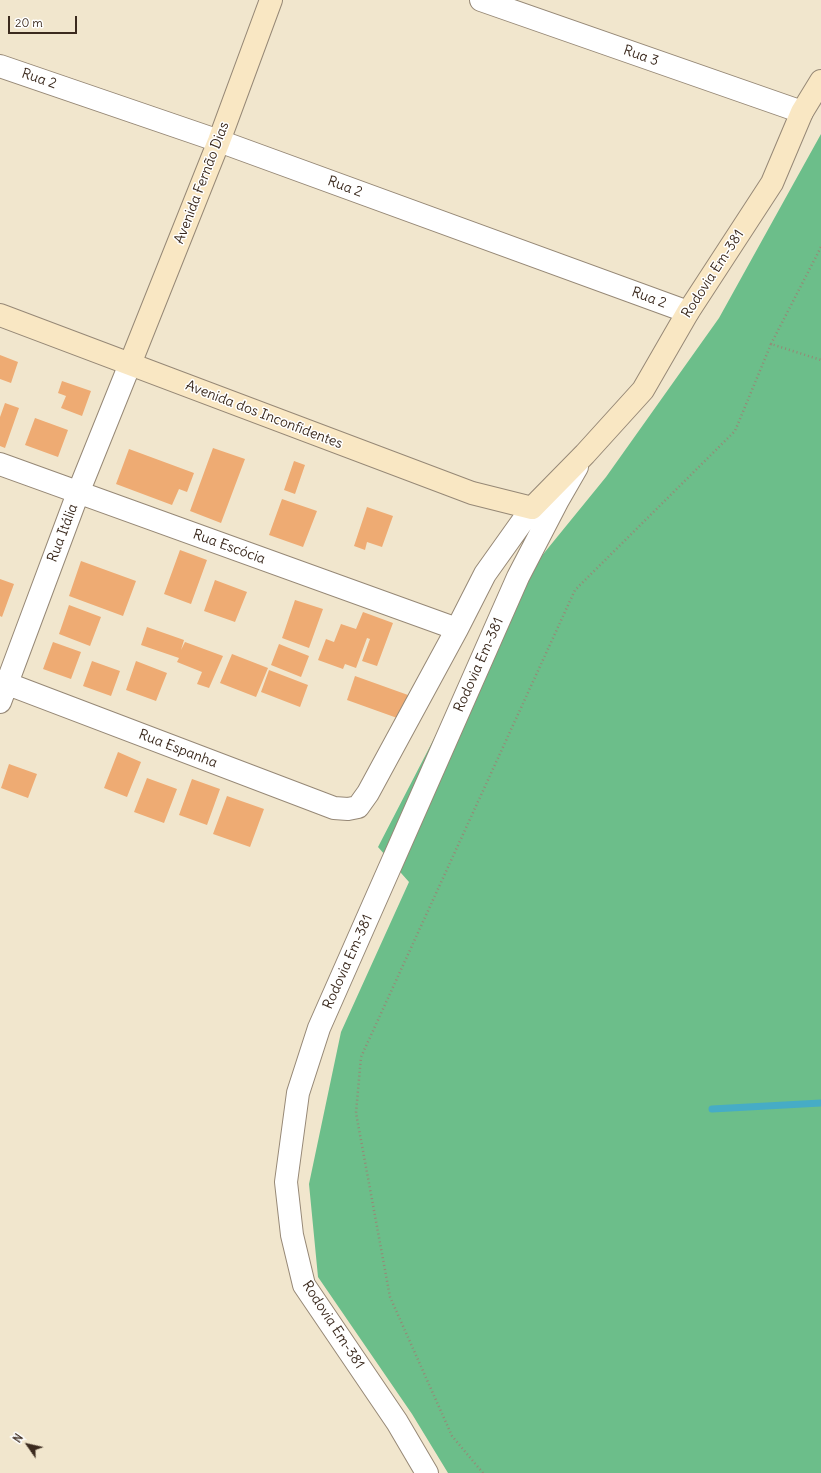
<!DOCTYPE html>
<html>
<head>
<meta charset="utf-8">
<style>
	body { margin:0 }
	#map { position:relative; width:821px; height:1473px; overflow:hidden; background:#f1e6cd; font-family:Delius,sans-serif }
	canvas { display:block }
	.north { position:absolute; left:8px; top:1425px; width:40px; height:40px; -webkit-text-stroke:3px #fff; paint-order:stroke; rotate:304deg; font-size:11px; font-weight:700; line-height:16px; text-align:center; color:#3b2a1e }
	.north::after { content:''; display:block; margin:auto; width:14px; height:18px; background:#3b2a1e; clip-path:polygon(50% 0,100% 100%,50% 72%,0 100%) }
	.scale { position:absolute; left:8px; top:16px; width:69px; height:18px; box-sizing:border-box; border:2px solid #3b2a1e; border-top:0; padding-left:5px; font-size:12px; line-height:14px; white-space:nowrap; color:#3b2a1e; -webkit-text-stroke:3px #fff; paint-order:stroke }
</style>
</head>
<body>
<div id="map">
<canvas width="821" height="1473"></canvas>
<div class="north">N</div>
<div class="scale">20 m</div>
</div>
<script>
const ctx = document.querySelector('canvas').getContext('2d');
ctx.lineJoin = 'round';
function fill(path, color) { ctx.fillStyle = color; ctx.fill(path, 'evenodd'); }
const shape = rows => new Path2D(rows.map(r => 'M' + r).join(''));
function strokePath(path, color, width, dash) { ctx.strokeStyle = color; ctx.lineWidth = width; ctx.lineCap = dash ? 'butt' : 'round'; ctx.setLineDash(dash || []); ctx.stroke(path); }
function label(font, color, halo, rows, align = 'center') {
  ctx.font = font + ' Delius,sans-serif'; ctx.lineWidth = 3; ctx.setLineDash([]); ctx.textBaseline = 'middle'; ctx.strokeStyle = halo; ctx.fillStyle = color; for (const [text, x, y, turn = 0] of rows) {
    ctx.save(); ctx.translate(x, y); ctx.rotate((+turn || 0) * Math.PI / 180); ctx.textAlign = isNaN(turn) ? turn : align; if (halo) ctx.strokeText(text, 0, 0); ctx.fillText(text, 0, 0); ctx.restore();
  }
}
fill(shape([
	[821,134,821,1473,448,1473,412,1414,318,1277,309,1184,341,1032,409,882,378,847,455,698,527,574,606,477,719,318]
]), '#6cbe8a');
strokePath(shape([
	[712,1109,821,1103]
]), '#46acc6', 7);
fill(shape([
	[0,355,18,362,11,383,0,379],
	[62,381,91,391,82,416,61,408,66,396,58,393],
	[5,403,19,408,5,448,0,446,0,417],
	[35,418,68,430,58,457,25,445],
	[213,448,245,459,221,523,190,511],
	[129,449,194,473,187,492,179,489,172,505,116,484],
	[294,461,305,465,295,494,284,490],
	[282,499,317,511,303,547,269,535],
	[367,507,393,516,382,547,367,542,365,550,354,546],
	[180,550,207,560,191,604,164,594],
	[81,561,136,581,123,616,69,596],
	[0,579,14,584,2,617,0,616],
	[215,580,247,592,235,622,204,611],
	[295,600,323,609,309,648,282,638],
	[69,605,101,617,90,646,59,634],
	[363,612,393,623,377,666,362,661,370,639,367,638,356,668,345,664,343,669,318,660,326,639,334,642,341,624,356,629],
	[147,627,184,640,181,650,185,642,223,656,209,688,197,684,202,672,177,662,179,658,141,645],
	[53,642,81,652,71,679,43,669],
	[279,644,309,656,301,677,271,665],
	[232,654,268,668,256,697,220,683],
	[92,661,120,671,111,696,83,686],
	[136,661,167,673,156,701,126,690],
	[269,670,308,685,300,707,261,692],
	[355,676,408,695,400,719,347,700],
	[118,752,141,762,127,797,104,788],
	[9,764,37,774,28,798,1,788],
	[147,778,177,789,164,823,134,812],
	[192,779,220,789,207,825,179,815],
	[227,796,264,809,250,847,213,834]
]), '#eeab73');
const street = shape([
	[481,0,802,112],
	[0,66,219,141,688,312],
	[0,464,457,629],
	[0,681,334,808,348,809,358,807,368,793,457,629,485,574,532,508],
	[0,702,78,493,130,364],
	[427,1473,397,1422,304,1285,292,1235,286,1182,298,1093,319,1028,518,577,558,500,577,467]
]);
const secondary = shape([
	[0,315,472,493,532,508,585,454,643,390,688,312,772,183,802,112,821,81],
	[130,364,219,141,271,0]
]);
strokePath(street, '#968876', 24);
strokePath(secondary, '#968876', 24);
strokePath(shape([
	[771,344,821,247],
	[483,1473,452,1436,390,1297,356,1113,361,1057,575,590,735,431,771,344,821,360]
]), '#968876', 2.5, [1, 3]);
strokePath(street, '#fff', 22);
strokePath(secondary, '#f9e7c3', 22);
label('14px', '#3b2a1e', '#fff', [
	["Rua 3",641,56,19],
	["Rua 2",39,79,19],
	["Avenida Fernão Dias",202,183,-69],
	["Rua 2",345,187,20],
	["Rodovia Em-381",713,274,-57],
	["Rua 2",649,298,20],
	["Avenida dos Inconfidentes",264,415,21],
	["Rua Itália",63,533,-69],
	["Rua Escócia",229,547,20],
	["Rodovia Em-381",479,665,-66],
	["Rua Espanha",178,749,21],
	["Rodovia Em-381",348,962,-66],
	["Rodovia Em-381",333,1325,57]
]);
</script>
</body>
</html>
